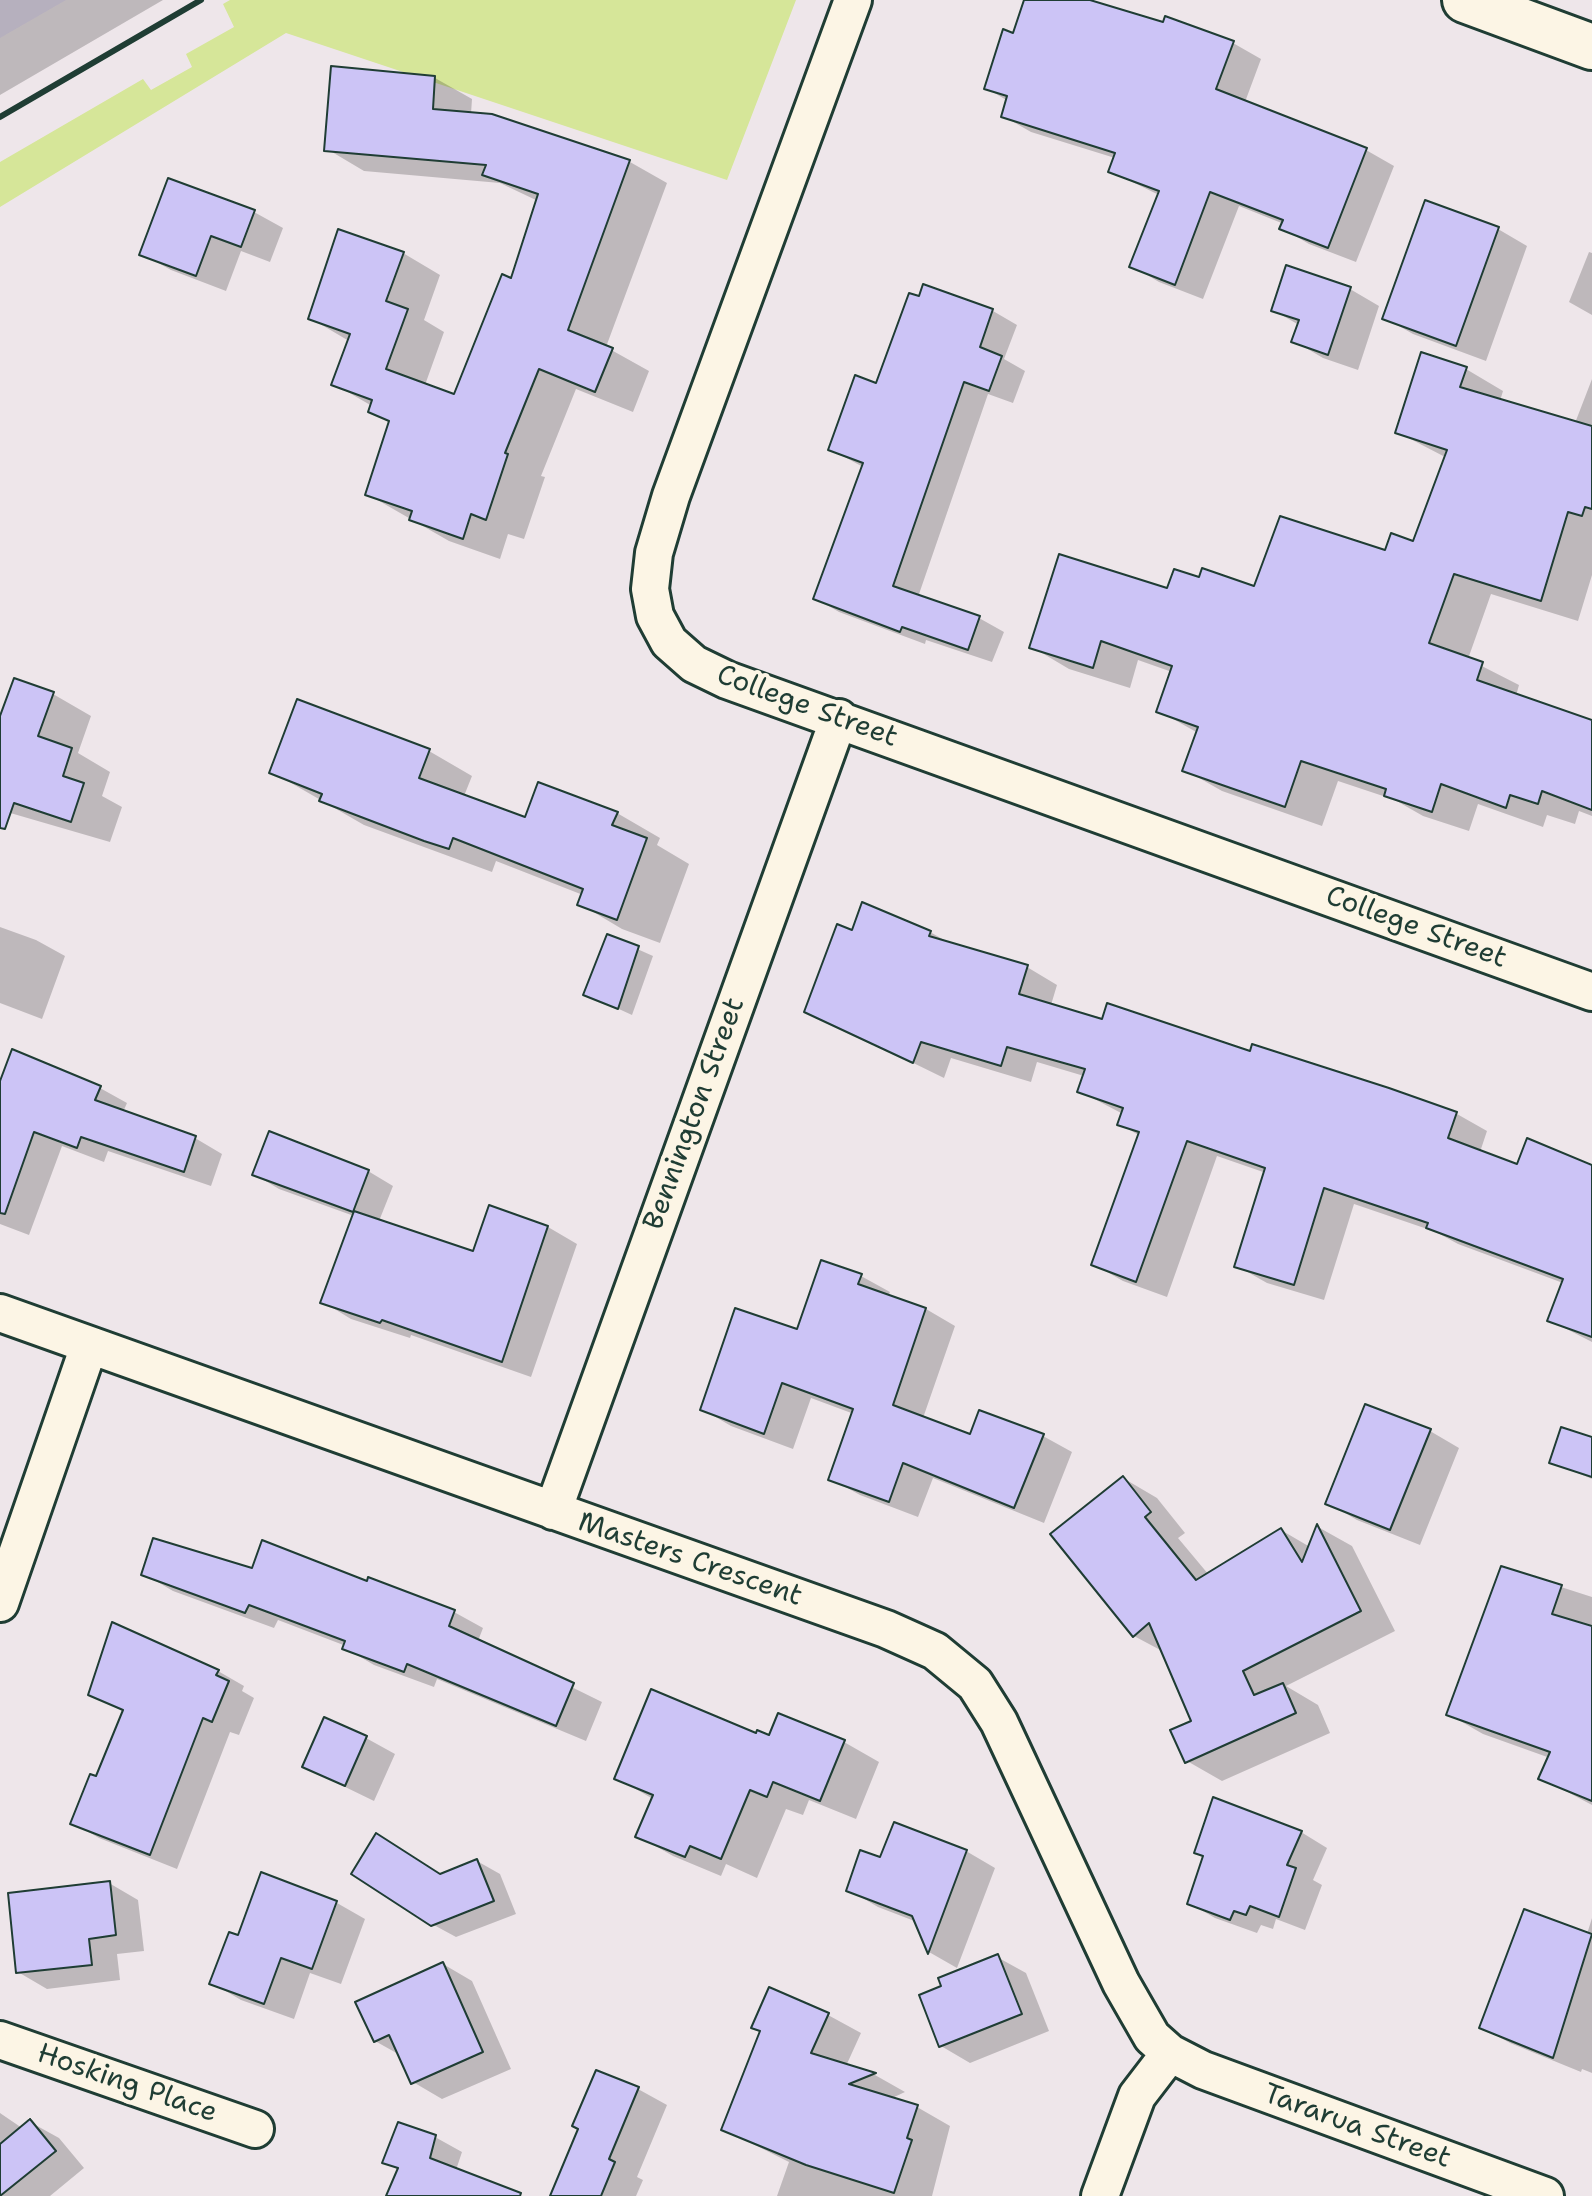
<!DOCTYPE html>
<html>
<head>
<meta charset="utf-8">
<style>
	body { margin:0 }
	canvas { display:block; background:#eee6ea }
</style>
</head>
<body>
<canvas width="1592" height="2196"></canvas>
<script>
const ctx = document.querySelector('canvas').getContext('2d');
ctx.lineJoin = 'round';
function fill(path, color) { ctx.fillStyle = color; ctx.fill(path, 'evenodd'); }
const shape = rows => new Path2D(rows.map(r => 'M' + r).join(''));
function strokePath(path, color, width, dash) { ctx.strokeStyle = color; ctx.lineWidth = width; ctx.lineCap = dash ? 'butt' : 'round'; ctx.setLineDash(dash || []); ctx.stroke(path); }
function label(font, color, halo, rows, align = 'center') {
  ctx.font = font + ' "Shantell Sans",sans-serif'; ctx.lineWidth = 8; ctx.setLineDash([]); ctx.textBaseline = 'middle'; ctx.strokeStyle = halo; ctx.fillStyle = color; for (const [text, x, y, turn = 0] of rows) {
    ctx.save(); ctx.translate(x, y); ctx.rotate((+turn || 0) * Math.PI / 180); ctx.textAlign = isNaN(turn) ? turn : align; if (halo) ctx.strokeText(text, 0, 0); ctx.fillText(text, 0, 0); ctx.restore();
  }
}
fill(shape([
	[0,0,66,0,0,38]
]), '#e4dcee');
fill(shape([
	[230,0,796,0,727,180,286,33,0,207,0,162,143,79,151,90,192,67,186,54,234,27,223,4]
]), '#d6e699');
fill(shape([
	[0,0,163,0,0,95],
	[1026,0,1083,0,1233,43,1261,59,1245,102,1366,150,1394,166,1356,262,1309,244,1282,228,1284,224,1239,206,1203,299,1159,282,1132,266,1159,195,1110,171,1115,158,1031,132,1003,116,1008,101,986,88,1014,36],
	[435,78,472,99,471,114,491,116,630,162,667,183,606,347,649,371,633,412,576,389,541,476,545,477,524,539,508,534,500,559,449,541,367,494,391,423,370,412,372,406,334,384,349,341,310,318,403,253,440,275,424,320,444,332,425,385,455,396,512,281,538,201,500,183,364,171,327,149],
	[1426,203,1498,229,1527,246,1486,361,1413,334,1385,318],
	[254,212,283,228,270,262,241,251,226,291,171,270,142,254],
	[1589,252,1592,253,1592,315,1569,302],
	[925,286,993,311,1017,325,1004,359,1025,371,1013,403,988,394,918,597,979,618,1004,632,992,662,926,640,925,644,839,612,815,598,863,467,830,449,877,385],
	[1350,289,1379,306,1358,370,1323,358,1294,341,1299,325,1273,310],
	[1422,355,1466,369,1503,391,1500,401,1575,423,1592,379,1592,575,1578,621,1491,594,1468,659,1519,685,1516,696,1592,728,1592,816,1579,811,1575,824,1547,815,1543,827,1478,804,1469,831,1423,816,1395,800,1338,781,1322,826,1222,791,1185,770,1198,733,1159,711,1172,672,1138,660,1130,688,1069,669,1032,647,1200,580,1255,589,1414,543,1447,458,1397,432],
	[53,694,91,716,78,753,110,772,102,796,122,807,110,842,0,810,0,714],
	[298,701,429,751,472,776,464,796,526,819,617,813,660,838,657,845,689,864,660,943,622,929,580,904,583,895,496,861,492,872,364,825,272,772],
	[0,927,36,940,65,956,42,1019,0,1003],
	[853,932,930,932,953,945,1027,967,1057,985,1051,1005,1389,1090,1457,1114,1487,1131,1480,1152,1519,1167,1592,1167,1592,1342,1549,1320,1563,1283,1458,1244,1436,1232,1354,1204,1324,1300,1267,1283,1237,1266,1266,1173,1217,1156,1167,1297,1123,1281,1093,1264,1140,1136,1120,1124,1123,1114,1079,1091,1084,1076,1037,1062,1031,1082,951,1058,944,1078,807,1011],
	[608,936,653,956,632,1015,586,994],
	[0,1086,100,1088,127,1103,123,1112,195,1138,222,1154,211,1186,108,1151,104,1162,62,1146,29,1235,0,1224],
	[368,1171,393,1186,379,1221,474,1254,491,1208,548,1227,577,1244,531,1377,411,1335,410,1338,351,1319,323,1302,354,1216,279,1189,254,1174],
	[861,1276,890,1292,888,1297,926,1309,955,1326,923,1418,971,1436,1043,1436,1072,1452,1044,1523,933,1478,918,1517,860,1495,831,1479,854,1414,811,1398,793,1449,731,1426,702,1409],
	[1430,1431,1459,1448,1420,1545,1357,1520,1328,1503],
	[1592,1439,1592,1479,1551,1462],
	[1123,1478,1157,1498,1185,1533,1178,1538,1209,1575,1281,1530,1310,1547,1318,1527,1352,1546,1395,1631,1286,1686,1318,1705,1330,1733,1222,1781,1187,1761,1193,1722,1164,1652,1134,1636],
	[1502,1568,1592,1597,1592,1805,1541,1778,1550,1758,1483,1734,1448,1714],
	[253,1570,368,1584,454,1612,483,1628,478,1641,602,1702,586,1741,437,1679,434,1687,374,1665,345,1648,346,1646,278,1620,274,1628,173,1591,144,1574],
	[218,1671,244,1686,242,1691,254,1698,239,1735,230,1732,177,1869,99,1838,73,1823,98,1779,124,1712,91,1694],
	[757,1736,844,1742,879,1762,856,1819,809,1800,803,1815,786,1809,757,1878,726,1864,721,1876,673,1856,638,1836,653,1799,617,1778],
	[366,1738,395,1754,374,1801,304,1767],
	[1301,1832,1327,1848,1313,1880,1322,1885,1305,1930,1276,1919,1273,1929,1261,1925,1257,1933,1215,1918,1189,1903,1204,1857,1197,1853],
	[966,1851,995,1868,957,1968,929,1952,917,1922,878,1907,849,1890,881,1860],
	[477,1861,500,1874,516,1914,456,1937,432,1924,441,1876],
	[263,1875,337,1903,365,1919,341,1984,310,1973,294,2019,241,2000,212,1983,239,1937],
	[109,1883,138,1900,144,1951,117,1954,120,1980,47,1989,18,1972],
	[1592,1918,1592,2073,1582,2069,1581,2072,1510,2043,1481,2027,1587,1934],
	[997,1957,1026,1973,1049,2031,970,2063,941,2046,943,1987],
	[443,1964,472,1981,511,2069,442,2099,413,2082,400,2055,375,2041],
	[828,2015,861,2033,846,2066,875,2075,905,2092,890,2099,917,2107,950,2126,932,2196,777,2196,789,2162,723,2129],
	[638,2089,667,2105,637,2177,643,2180,636,2196,552,2196],
	[0,2113,22,2128,30,2122,59,2138,84,2168,50,2196,0,2196],
	[435,2137,462,2152,456,2170,480,2196,388,2196,399,2170,384,2162]
]), '#0003');
const building = shape([
	[1024,0,1090,0,1163,22,1165,16,1234,41,1216,89,1367,148,1328,248,1279,229,1283,220,1210,192,1175,285,1129,267,1159,191,1108,172,1115,153,1001,117,1007,96,984,89,1003,29,1013,33,1024,0],
	[331,66,435,76,433,109,492,114,630,160,568,330,613,348,595,392,539,369,505,453,508,454,486,520,471,514,463,539,409,520,412,511,365,495,389,421,368,412,372,400,331,385,350,334,308,319,338,229,404,252,386,301,408,309,386,369,454,394,502,274,511,278,538,194,482,175,486,165,324,151,331,66],
	[168,178,255,210,241,247,211,236,196,276,139,255,168,178],
	[1425,200,1499,227,1456,346,1382,319,1425,200],
	[1286,265,1351,287,1328,355,1291,342,1299,320,1271,311,1286,265],
	[923,284,993,309,980,347,1002,356,989,391,964,382,893,586,980,616,968,650,902,627,900,632,813,599,863,463,828,450,855,375,876,383,909,293,919,296,923,284],
	[1421,352,1467,367,1460,387,1592,426,1592,509,1585,507,1582,516,1568,512,1541,601,1454,574,1429,643,1483,662,1477,680,1592,720,1592,810,1542,791,1538,804,1510,795,1506,808,1441,784,1432,812,1384,796,1386,789,1301,761,1285,807,1182,771,1198,727,1156,712,1172,666,1101,641,1093,668,1029,648,1059,554,1167,588,1174,569,1199,577,1202,568,1254,586,1280,516,1385,550,1391,533,1413,541,1447,450,1395,433,1421,352],
	[14,678,54,692,38,736,72,748,63,776,84,783,71,822,14,803,5,829,0,828,0,716,14,678],
	[297,699,430,749,419,778,525,817,538,782,618,812,612,825,647,838,617,920,577,905,583,889,453,838,449,849,424,841,319,801,322,794,269,773,297,699],
	[862,902,931,931,929,936,1028,965,1019,994,1102,1019,1107,1003,1250,1051,1252,1044,1389,1088,1457,1112,1448,1138,1517,1164,1527,1138,1592,1165,1592,1337,1547,1321,1563,1279,1426,1228,1428,1223,1324,1188,1294,1285,1234,1267,1265,1168,1187,1141,1136,1282,1091,1265,1139,1132,1117,1125,1123,1108,1077,1092,1085,1069,1007,1047,1001,1066,921,1042,913,1063,804,1012,837,924,852,930,862,902],
	[607,934,639,946,618,1009,583,995,607,934],
	[12,1049,101,1086,95,1100,196,1136,184,1172,81,1137,77,1148,34,1132,5,1214,0,1213,0,1081,12,1049],
	[269,1131,369,1170,353,1212,252,1175,269,1131],
	[489,1205,548,1226,502,1362,382,1320,380,1323,320,1303,354,1211,473,1251,489,1205],
	[821,1260,862,1274,858,1284,926,1308,893,1405,970,1434,979,1410,1044,1434,1014,1508,903,1463,889,1502,828,1480,853,1409,782,1383,764,1434,700,1410,735,1308,797,1329,821,1260],
	[1365,1404,1431,1429,1390,1530,1325,1504,1365,1404],
	[1561,1427,1592,1437,1592,1477,1549,1463,1561,1427],
	[1123,1476,1151,1512,1145,1517,1196,1580,1281,1528,1302,1562,1317,1524,1361,1611,1243,1671,1254,1695,1283,1683,1296,1713,1185,1763,1170,1730,1191,1721,1149,1623,1133,1637,1050,1534,1123,1476],
	[153,1538,252,1568,262,1540,367,1581,368,1577,455,1610,449,1626,574,1683,556,1726,407,1664,404,1672,342,1649,345,1641,249,1605,245,1613,141,1575,153,1538],
	[1501,1566,1562,1585,1552,1614,1592,1626,1592,1801,1538,1779,1550,1752,1446,1715,1501,1566],
	[112,1622,219,1670,216,1675,229,1681,212,1722,203,1718,150,1855,70,1824,90,1774,96,1776,123,1710,88,1695,112,1622],
	[651,1689,756,1733,757,1730,769,1735,778,1713,845,1740,820,1801,773,1782,767,1797,750,1790,721,1859,690,1846,685,1857,635,1837,653,1795,614,1779,651,1689],
	[324,1717,367,1736,345,1786,302,1767,324,1717],
	[1213,1797,1302,1831,1287,1865,1296,1868,1279,1917,1250,1906,1246,1915,1234,1911,1230,1920,1187,1904,1203,1856,1194,1853,1213,1797],
	[894,1822,967,1850,928,1954,912,1916,846,1891,860,1850,880,1857,894,1822],
	[376,1833,440,1874,477,1859,494,1901,431,1926,351,1874,376,1833],
	[261,1872,337,1901,312,1969,281,1958,264,2004,209,1984,229,1932,238,1935,261,1872],
	[110,1881,116,1935,89,1939,92,1965,16,1973,8,1893,110,1881],
	[1524,1909,1592,1934,1553,2058,1479,2028,1524,1909],
	[998,1954,1022,2014,939,2047,919,1995,941,1986,938,1978,998,1954],
	[443,1962,483,2052,411,2084,389,2035,374,2042,355,2002,443,1962],
	[769,1987,829,2013,811,2053,876,2073,849,2084,918,2105,907,2138,912,2140,894,2193,806,2165,721,2130,760,2031,751,2028,769,1987],
	[596,2070,639,2087,609,2159,615,2162,601,2196,550,2196,578,2129,572,2126,596,2070],
	[30,2119,56,2151,0,2196,0,2144,30,2119],
	[398,2122,436,2135,430,2158,521,2193,520,2196,386,2196,398,2168,382,2163,398,2122]
]);
fill(building, '#ccc4f6');
strokePath(building, '#1f3d34', 2);
const street = shape([
	[853,0,671,496,654,553,650,589,655,616,669,642,694,664,727,680,1592,992],
	[0,1313,886,1629,935,1651,975,1684,999,1722,1121,1983,1152,2037,1170,2053,1203,2070,1545,2196],
	[553,1511,839,718],
	[0,1603,89,1346],
	[0,2040,255,2129],
	[1100,2196,1137,2096,1170,2053]
]);
const secondary = shape([
	[1465,0,1592,47]
]);
strokePath(street, '#1f3d34', 42);
strokePath(secondary, '#1f3d34', 50);
strokePath(street, '#fcf5e5', 36);
strokePath(secondary, '#fcf5e5', 44);
strokePath(shape([
	[0,117,201,0]
]), '#1f3d34', 6);
label('28px', '#1f3d34', '#fcf5e5', [
	["College Street",807,707,20],
	["College Street",1416,928,20],
	["Bennington Street",695,1114,-70],
	["Masters Crescent",690,1560,19],
	["Hosking Place",127,2084,19],
	["Tararua Street",1357,2127,20]
]);
</script>
</body>
</html>
